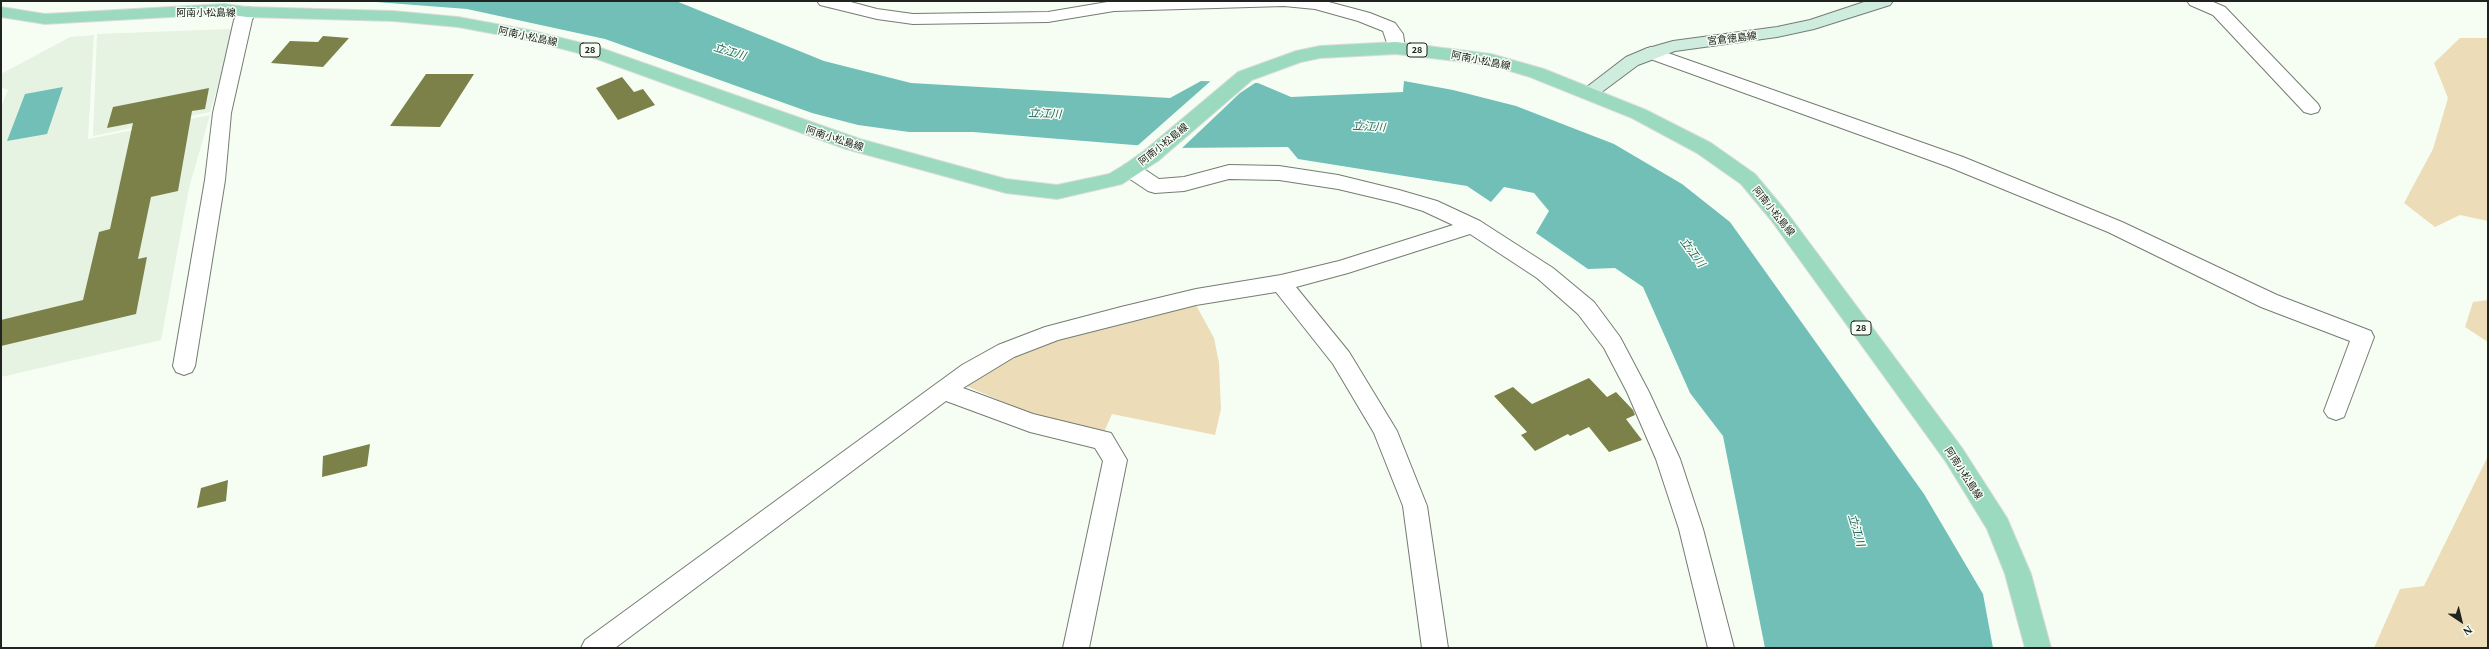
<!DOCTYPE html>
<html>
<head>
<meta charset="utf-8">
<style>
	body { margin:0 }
	#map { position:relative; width:2489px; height:649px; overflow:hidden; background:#f6fef4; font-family:Georgia,serif }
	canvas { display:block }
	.frame { position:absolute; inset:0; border:2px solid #202320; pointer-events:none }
	.north { position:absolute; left:2441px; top:601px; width:40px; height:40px; -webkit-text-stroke:3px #f6fef4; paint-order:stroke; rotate:145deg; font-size:11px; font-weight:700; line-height:16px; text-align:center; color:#202320 }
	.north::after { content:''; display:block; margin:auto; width:14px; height:18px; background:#202320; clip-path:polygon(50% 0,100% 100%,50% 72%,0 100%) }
</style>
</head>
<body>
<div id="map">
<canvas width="2489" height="649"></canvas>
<div class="frame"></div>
<div class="north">N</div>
</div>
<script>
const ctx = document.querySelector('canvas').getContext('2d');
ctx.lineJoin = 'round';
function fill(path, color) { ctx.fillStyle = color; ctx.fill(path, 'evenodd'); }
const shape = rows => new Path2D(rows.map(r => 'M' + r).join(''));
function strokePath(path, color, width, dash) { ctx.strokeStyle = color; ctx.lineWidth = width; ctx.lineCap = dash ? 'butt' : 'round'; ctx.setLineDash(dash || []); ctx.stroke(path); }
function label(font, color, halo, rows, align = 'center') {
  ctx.font = font + ' Georgia,"Noto Sans JP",serif'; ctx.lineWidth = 3; ctx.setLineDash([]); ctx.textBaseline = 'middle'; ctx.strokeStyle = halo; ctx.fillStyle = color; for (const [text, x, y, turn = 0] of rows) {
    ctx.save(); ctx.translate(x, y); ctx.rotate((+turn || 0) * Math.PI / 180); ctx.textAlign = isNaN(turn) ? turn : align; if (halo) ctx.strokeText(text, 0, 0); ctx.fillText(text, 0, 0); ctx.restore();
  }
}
fill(shape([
	[230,29,234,33,210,112,93,136,97,34],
	[94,35,88,139,210,115,189,188,161,340,1,377,1,107,8,90,1,87,1,74,70,37]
]), '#e6f2e2');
fill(shape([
	[2460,38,2488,38,2488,221,2460,215,2435,227,2404,203,2433,149,2448,98,2434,63],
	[2488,300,2488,342,2465,327,2473,302],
	[1196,305,1214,338,1219,363,1221,409,1215,435,1112,414,1104,432,1038,417,964,385,1026,349,1107,324],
	[2488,456,2488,648,2374,648,2400,589,2424,586]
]), '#ecdcb7');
fill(shape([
	[363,1,676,1,824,61,911,83,1170,98,1201,81,1258,83,1291,97,1403,92,1404,81,1453,90,1516,106,1614,144,1682,184,1730,222,1924,494,1983,594,1993,648,1765,648,1723,436,1690,393,1643,287,1615,268,1588,269,1536,233,1549,211,1534,193,1504,187,1491,202,1467,186,1298,159,1288,147,1171,148,973,132,909,132,858,125,812,113,605,39,467,9],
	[63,87,47,134,7,141,25,94]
]), '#71bfb7');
fill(shape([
	[1213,79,1258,81,1240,93,1180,150,1136,147]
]), '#f6fef4');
fill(shape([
	[323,36,349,38,323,67,271,63,290,41,318,42],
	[426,74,474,74,440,127,390,126],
	[622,77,634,92,643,89,655,105,618,120,596,88],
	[209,88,205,109,192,111,178,191,151,197,138,259,147,257,136,314,1,346,1,320,83,300,99,232,110,229,133,123,107,128,113,107],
	[1589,378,1607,397,1616,392,1633,410,1635,415,1626,419,1642,440,1609,452,1589,427,1570,436,1568,434,1535,451,1521,435,1527,432,1494,396,1513,387,1532,404],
	[370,444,367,466,322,477,323,456],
	[228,480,226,501,197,508,201,488]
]), '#7c8149');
const street = shape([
	[817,1,847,1,877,9,913,14,1048,12,1113,1,1325,1,1370,13,1395,23,1403,34,1405,48,1402,52,1396,54,1390,52,1383,31,1358,21,1315,9,1284,6,1114,11,1048,22,913,24,877,19,820,5,817,1],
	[2187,1,2211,1,2225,7,2318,104,2320,108,2318,112,2311,114,2304,112,2213,15,2190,5,2187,1],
	[247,7,253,8,256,12,252,20,231,113,225,180,195,366,192,372,184,375,176,372,173,366,205,180,213,113,234,20,241,8,247,7],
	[1651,47,1963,157,2122,222,2277,295,2371,331,2374,337,2344,417,2336,420,2328,417,2324,411,2350,341,2261,307,2108,232,1949,167,1645,57,1642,53,1645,49,1651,47],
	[1131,163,1138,165,1159,179,1184,177,1229,165,1279,166,1338,175,1399,190,1437,201,1480,221,1553,268,1594,302,1620,337,1649,392,1680,459,1703,529,1734,648,1708,648,1679,529,1656,459,1627,392,1604,348,1578,314,1537,278,1470,234,1348,273,1296,287,1349,352,1397,431,1427,506,1448,648,1422,648,1403,506,1374,433,1333,364,1276,292,1196,305,1058,340,1014,357,963,388,1033,414,1111,433,1127,460,1089,648,1063,648,1103,461,1095,448,1030,432,946,401,615,648,581,648,585,640,962,365,998,345,1045,327,1121,307,1196,289,1281,275,1339,261,1453,225,1423,211,1397,203,1338,189,1279,180,1229,179,1184,191,1155,193,1148,191,1124,175,1121,170,1124,165,1131,163]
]);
const secondary = shape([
	[1867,1,1893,1,1890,5,1814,29,1777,37,1675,51,1638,65,1595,97,1588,99,1581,97,1579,93,1626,57,1645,49,1673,41,1777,27,1810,20,1867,1]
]);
const primary = shape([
	[224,4,247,7,393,11,458,17,529,30,598,47,860,139,1006,179,1057,185,1109,174,1124,165,1144,151,1238,72,1296,51,1320,46,1396,42,1491,54,1544,69,1646,110,1711,143,1755,174,1785,210,1962,448,2007,518,2031,574,2051,648,2025,648,2005,574,1987,529,1946,462,1771,220,1741,184,1697,153,1632,118,1530,77,1490,65,1396,54,1320,58,1301,62,1252,80,1158,161,1122,184,1057,199,1006,193,846,149,586,55,528,40,458,27,393,21,247,17,224,14,45,24,1,17,1,7,45,14,224,4]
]);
strokePath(street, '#757c73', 2);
strokePath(secondary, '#757c73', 2);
strokePath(primary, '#dbdcdb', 2);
fill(street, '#fff');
fill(secondary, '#ceeddf');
fill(primary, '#9cdabf');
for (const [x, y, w] of [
	[590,50,20],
	[1417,50,20],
	[1861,328,20]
]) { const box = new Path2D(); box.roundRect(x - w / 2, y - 7, w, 14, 3); ctx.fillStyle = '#f6fef4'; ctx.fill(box); strokePath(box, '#202320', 1); }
label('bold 9px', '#202320', null, [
	["28",590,50],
	["28",1417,50],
	["28",1861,328]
]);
label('10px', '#202320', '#f6fef4', [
	["阿南小松島線",206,12],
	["阿南小松島線",528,36,12],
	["宮倉徳島線",1732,38,-7],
	["阿南小松島線",1481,60,11],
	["阿南小松島線",835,138,18],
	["阿南小松島線",1163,144,-39],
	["阿南小松島線",1774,211,51],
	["阿南小松島線",1964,473,57]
]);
label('italic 11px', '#21615c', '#f6fef4', [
	["立江川",730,51,17],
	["立江川",1045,113,2],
	["立江川",1369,126,3],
	["立江川",1693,252,53],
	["立江川",1857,530,73]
]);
</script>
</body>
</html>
